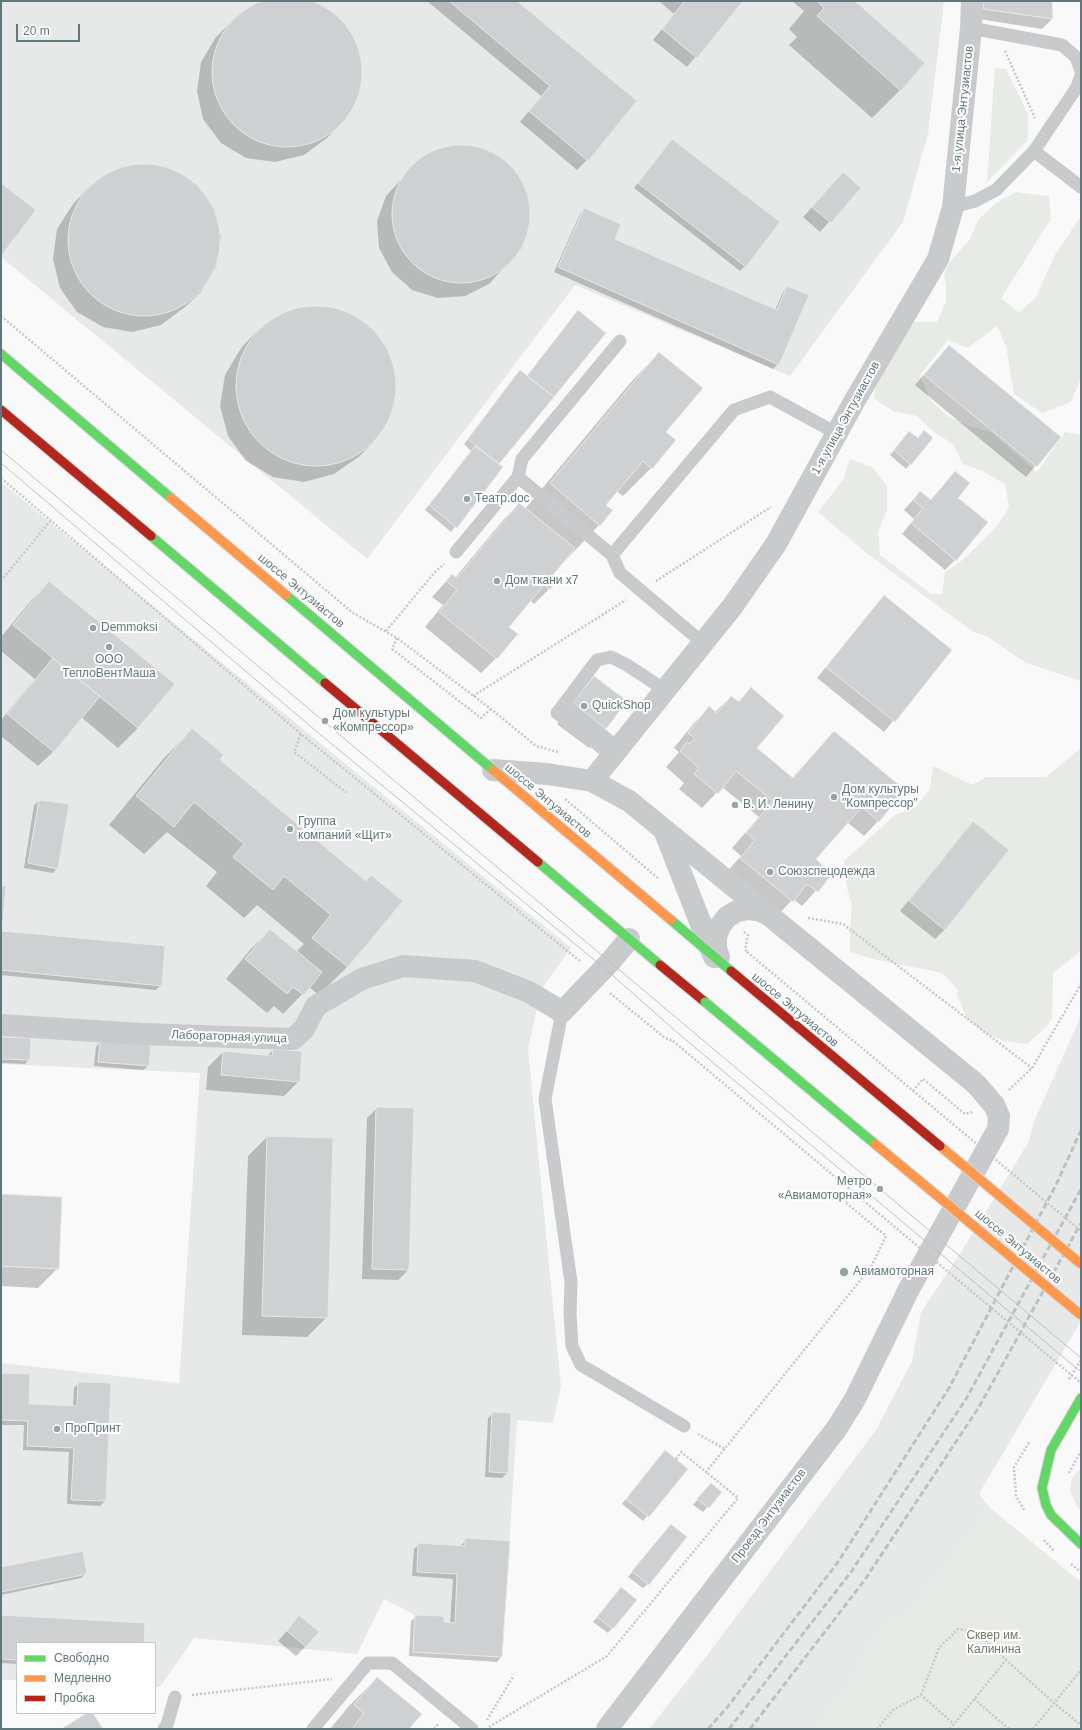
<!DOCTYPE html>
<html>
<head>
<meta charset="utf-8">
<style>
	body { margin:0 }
	#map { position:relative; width:1082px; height:1730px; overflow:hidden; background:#f9f9f9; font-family:Arial,sans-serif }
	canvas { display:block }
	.frame { position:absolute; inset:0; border:2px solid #61777b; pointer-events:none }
	.legend { position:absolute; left:16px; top:1642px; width:140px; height:72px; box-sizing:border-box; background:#fff; border:1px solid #c0c9ca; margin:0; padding:5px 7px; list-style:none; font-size:12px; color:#61777b }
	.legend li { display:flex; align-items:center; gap:8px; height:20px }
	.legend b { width:20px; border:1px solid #c0c9ca }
	.scale { position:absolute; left:16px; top:24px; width:64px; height:18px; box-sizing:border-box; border:2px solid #61777b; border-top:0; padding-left:5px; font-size:12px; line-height:14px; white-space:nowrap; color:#61777b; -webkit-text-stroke:3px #fff; paint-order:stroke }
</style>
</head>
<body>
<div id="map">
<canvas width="1082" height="1730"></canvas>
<div class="frame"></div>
<ul class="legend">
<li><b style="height:5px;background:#63d668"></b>Свободно</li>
<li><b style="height:5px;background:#ff974d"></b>Медленно</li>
<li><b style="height:5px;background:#b3261e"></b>Пробка</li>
</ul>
<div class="scale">20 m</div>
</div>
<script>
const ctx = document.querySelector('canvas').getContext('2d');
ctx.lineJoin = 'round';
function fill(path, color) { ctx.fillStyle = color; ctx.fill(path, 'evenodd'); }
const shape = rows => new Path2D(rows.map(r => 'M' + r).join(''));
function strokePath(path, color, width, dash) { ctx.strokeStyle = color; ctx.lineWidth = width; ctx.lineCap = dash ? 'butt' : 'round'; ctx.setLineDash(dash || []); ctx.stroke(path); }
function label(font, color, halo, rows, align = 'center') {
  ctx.font = font + ' Arial,sans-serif'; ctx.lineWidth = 4; ctx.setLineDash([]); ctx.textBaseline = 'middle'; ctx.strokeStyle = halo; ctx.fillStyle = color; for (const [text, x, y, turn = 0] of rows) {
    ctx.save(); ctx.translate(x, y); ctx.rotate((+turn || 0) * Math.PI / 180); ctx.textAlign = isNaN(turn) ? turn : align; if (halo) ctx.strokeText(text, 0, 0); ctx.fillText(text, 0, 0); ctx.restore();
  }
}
fill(shape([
	[1,1,944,1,928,134,903,222,790,376,575,285,367,559,1,257],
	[1,482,571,948,541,990,528,1049,561,1387,553,1423,517,1420,502,1657,413,1652,415,1615,384,1599,357,1654,194,1638,160,1687,155,1687,155,1643,17,1643,17,1680,1,1680,1,1363,179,1383,200,1073,1,1064],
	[1081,1016,1081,1321,979,1494,990,1508,817,1729,649,1729,705,1658,876,1430,912,1361,921,1312,963,1249,1028,1143,1035,1119]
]), '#e7e9e9');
fill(shape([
	[995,68,1006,69,1028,114,1028,140,987,182],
	[1016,192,1049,196,1051,219,1001,298,1019,313,1036,297,1055,255,1081,216,1081,378,1071,402,1042,413,1014,394,1006,346,997,326,968,348,948,340,920,375,930,400,948,416,969,426,991,432,1037,472,1065,432,1081,435,1081,681,1024,662,988,637,972,631,869,555,818,512,843,480,850,459,872,467,887,486,887,510,878,532,880,555,931,594,942,594,945,572,964,559,997,526,1009,507,1005,484,984,472,963,464,953,444,934,432,917,416,893,411,874,398,877,375,913,322,937,322,946,302,946,286,944,275,949,263,970,239,979,219,996,203],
	[1081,748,1081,951,1053,973,1052,1019,1045,1028,1027,1044,1004,1041,983,1032,966,1017,957,995,958,990,942,973,873,959,850,952,850,928,852,906,846,884,844,861,895,815,916,807,930,789,933,766,973,785,986,777,1046,777],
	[1081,1468,1081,1511,1078,1508,1070,1491,1072,1478],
	[990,1508,1081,1582,1081,1729,810,1729,844,1693,872,1639,888,1622,909,1610]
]), '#e8eae6');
fill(shape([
	[266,1,313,1,338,16,355,40,362,68,358,97,343,122,327,138,304,155,275,162,246,158,221,143,203,119,197,91,201,62,216,37,232,21,255,4],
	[427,1,515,1,587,160,577,170,520,122,541,96],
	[659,1,741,1,687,67,653,40,674,14],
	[792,1,854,1,900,90,872,118,789,45,797,37,789,29,804,11],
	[976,1,1051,1,1052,19,1042,29,973,18],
	[672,140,745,266,740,271,634,188],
	[469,146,495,154,515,171,528,195,530,222,522,248,489,284,465,296,438,298,412,290,392,272,379,248,377,221,386,196,419,160,443,148],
	[141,164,171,169,196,184,214,208,221,237,216,267,201,292,185,307,161,325,132,332,103,327,77,312,60,288,53,259,57,229,73,204,88,188,112,171],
	[843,173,860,188,820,232,803,217],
	[584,209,614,239,775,310,783,292,787,287,778,364,773,369,554,272,580,214],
	[312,306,343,311,370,327,388,352,396,382,391,414,375,440,360,456,334,474,304,482,273,477,246,461,228,436,220,406,225,375,241,348,256,332,282,314],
	[578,311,604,333,497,464,501,467,451,532,425,510,471,451,464,444,515,376,520,372,526,377],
	[949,346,1060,437,1026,477,915,385],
	[659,353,665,433,651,468,623,496,616,491,605,505,599,525,546,581,549,589,534,604,530,600,508,627,496,658,481,673,425,627,443,605,432,597,452,575,455,578,504,519,519,504,525,509,631,382],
	[905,437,918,439,910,464,906,469,890,455],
	[955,472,957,498,955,560,945,570,902,534,914,519,904,510,920,492,930,500],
	[49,582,173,684,138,728,118,748,81,717,53,752,38,766,1,736,1,720,35,679,1,651,1,637,30,602],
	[884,596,951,650,884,732,817,678],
	[594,677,625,701,589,748,557,724],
	[751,689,755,748,792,778,834,732,878,821,864,836,847,822,814,859,831,874,802,906,793,899,777,916,726,873,741,856,732,848,759,817,722,787,702,808,679,789,684,783,666,767,679,752,674,748,694,723,709,708,715,712,731,697,738,702],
	[192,730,218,760,366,882,401,901,347,967,319,995,309,987,283,1014,274,1006,267,1013,226,979,250,950,270,930,296,952,304,944,257,905,244,918,206,886,217,872,167,832,144,854,109,825,164,758],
	[39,801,57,868,53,873,24,868,34,805],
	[973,823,945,929,935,939,900,911],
	[1,932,161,985,156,990,1,975],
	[1,1038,29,1059,25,1064,1,1063],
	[100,1042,148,1066,143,1070,94,1066,96,1047],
	[273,1050,299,1081,284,1096,206,1090,208,1067,223,1052,267,1056],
	[377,1108,408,1270,398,1280,362,1279,367,1118],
	[267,1137,327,1317,307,1337,242,1335,248,1156],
	[1,1195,58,1268,38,1288,1,1286],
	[1,1374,28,1405,73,1407,74,1388,79,1383,105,1501,100,1506,67,1504,69,1452,23,1450,24,1425,1,1425],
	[493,1413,510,1414,507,1473,502,1478,485,1477,488,1418],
	[660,1456,686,1469,643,1521,622,1504],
	[706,1489,721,1492,703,1512,693,1505],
	[671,1525,648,1584,643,1588,628,1577],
	[466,1539,501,1657,497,1662,409,1656,411,1621,416,1616,450,1624,453,1579,412,1576,414,1549,419,1544,461,1546],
	[1,1568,86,1574,81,1578,1,1595],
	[617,1593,636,1600,608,1633,593,1622],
	[1,1616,143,1643,17,1643,17,1664,1,1663],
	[299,1617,306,1646,296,1656,278,1641],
	[377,1678,408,1729,330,1729,349,1706]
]), '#0003');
const building = shape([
	'212 72a75 75 0 1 1 150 0a75 75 0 1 1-150 0Z',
	[449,1,517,1,637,101,588,161,529,111,550,86,449,1],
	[681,1,743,1,697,58,662,29,683,3,681,1],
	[817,1,855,1,925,63,901,91,817,16,824,8,817,1],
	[984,1,1052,1,1053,19,983,9,984,1],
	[672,139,780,222,746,267,638,183,672,139],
	'392 214a69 69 0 1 1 138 0a69 69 0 1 1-138 0Z',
	'68 240a76 76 0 1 1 152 0a76 76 0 1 1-152 0Z',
	[843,172,861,188,831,223,812,207,843,172],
	[1,183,36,210,1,256,1,183],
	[584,208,621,224,615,239,777,310,787,286,809,295,779,365,558,267,584,208],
	'236 386a80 80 0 1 1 160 0a80 80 0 1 1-160 0Z',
	[578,310,606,333,554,397,527,376,578,310],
	[949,345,1061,437,1037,467,924,375,949,345],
	[659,352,703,388,666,432,676,440,652,469,643,461,606,505,613,510,600,526,550,483,659,352],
	[520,370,554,397,499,464,468,439,520,370],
	[924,430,933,438,911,465,894,450,909,431,918,438,924,430],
	[475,446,503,467,457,528,429,505,475,446],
	[955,471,970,483,958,498,988,522,956,561,911,523,923,508,913,500,920,491,931,500,955,471],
	[519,503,575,548,548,581,553,586,550,590,544,585,509,627,518,634,497,659,439,612,457,590,446,581,452,574,457,578,519,503],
	[49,581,175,684,138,728,13,625,49,581],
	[884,595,952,650,895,722,826,667,884,595],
	[53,658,100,696,54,752,7,714,53,658],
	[594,676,627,701,606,729,573,703,594,676],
	[751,687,784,716,757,748,793,778,834,731,905,790,879,822,862,807,816,859,832,874,818,892,807,884,793,902,740,858,755,840,746,833,773,801,736,771,718,794,694,774,699,768,680,751,687,742,690,744,695,738,688,733,709,706,717,713,731,696,739,702,751,687],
	[192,728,224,755,220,760,366,881,371,875,403,901,348,967,312,938,331,915,284,876,273,890,233,857,244,844,194,802,174,827,136,796,192,728],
	[39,800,69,804,58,869,28,863,39,800],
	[973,821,1009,850,945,930,909,901,973,821],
	[1,886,6,886,2,931,165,946,162,986,1,970,1,886],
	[270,929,322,972,304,995,293,987,287,994,245,959,270,929],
	[1,1037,31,1038,30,1060,1,1059,1,1037],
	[100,1041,151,1045,149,1066,98,1062,100,1041],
	[273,1049,302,1051,300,1082,221,1075,223,1051,272,1056,273,1049],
	[376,1107,414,1108,409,1270,372,1269,376,1107],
	[267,1136,333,1138,328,1318,262,1316,267,1136],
	[1,1194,62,1197,59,1269,1,1266,1,1194],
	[1,1373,30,1374,29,1404,77,1406,78,1382,111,1383,106,1501,71,1500,74,1448,27,1446,28,1421,1,1420,1,1373],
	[492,1412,511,1413,508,1473,489,1472,492,1412],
	[665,1450,688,1469,649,1517,626,1499,665,1450],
	[711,1483,722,1492,709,1508,697,1499,711,1483],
	[671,1524,687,1537,649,1585,632,1571,671,1524],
	[465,1538,510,1541,502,1657,413,1652,415,1615,444,1616,444,1622,455,1623,457,1574,417,1572,418,1543,465,1546,465,1538],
	[83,1551,87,1574,1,1592,1,1567,83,1551],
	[621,1587,637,1600,613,1629,597,1617,621,1587],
	[1,1615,145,1623,144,1643,17,1643,17,1660,1,1659,1,1615],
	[299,1615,319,1632,306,1647,287,1631,299,1615],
	[377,1677,422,1714,409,1729,352,1729,364,1713,354,1705,377,1677],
	[87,1713,93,1713,103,1729,61,1729,87,1713]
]);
fill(building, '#ced0d1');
strokePath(building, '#e8e8e8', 1);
const fast = shape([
	[1,354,171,498],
	[151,536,325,683],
	[286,595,493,770],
	[538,862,660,965],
	[671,920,731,971],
	[1081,1398,1051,1450,1042,1488,1046,1505,1051,1515,1081,1544]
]);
const slow = shape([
	[171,498,286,595],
	[493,770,671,920]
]);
const jam = shape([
	[1,410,151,536],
	[325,683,538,862],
	[660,965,705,1002]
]);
strokePath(fast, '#d4d5d5', 11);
strokePath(slow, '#d4d5d5', 11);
strokePath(jam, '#d4d5d5', 11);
strokePath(shape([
	[1005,51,1035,118],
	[1,316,353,613,397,638,491,709,536,746,558,752],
	[1,478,301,734,581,962],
	[1,581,51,520],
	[656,581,771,507],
	[386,631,435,572,444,564],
	[397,638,392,649,481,718,491,709],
	[473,696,626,600],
	[301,734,294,752,347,793],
	[565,799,659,879],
	[808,918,843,924,1032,1068],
	[744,932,748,935,745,949,747,952],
	[610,993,665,1038,673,1041],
	[1009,1090,1032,1068,1081,984],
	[913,1091,923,1079,965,1114,972,1112],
	[1069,1379,1081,1360],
	[698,1434,725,1449],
	[676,1459,681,1452,706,1472,871,1267,886,1236,845,1202,853,1192],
	[1069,1473,1081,1451],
	[1024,1510,1016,1496,1014,1467,1030,1441],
	[1044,1540,1054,1551],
	[1071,1564,1081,1572],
	[192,1695,332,1679],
	[921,1695,939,1648,958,1629,977,1632,1006,1660],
	[974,1699,1009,1729],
	[487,1720,514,1675],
	[489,1727,607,1656,738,1498,706,1472],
	[434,1729,439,1723],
	[877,1729,893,1710,921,1695,954,1724],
	[950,1729,1006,1660,1054,1703,1081,1725],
	[1033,1729,1081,1670]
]), '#c6c8c9', 2.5, [2, 2]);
strokePath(shape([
	[971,28,1062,45,1076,57,1081,71],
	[1034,151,1081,187],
	[953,207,975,201,996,190,1034,151,1077,87,1081,75],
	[456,552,518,477],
	[612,555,518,477,522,459,620,341],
	[703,643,620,573,612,555,734,410,770,397,836,433],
	[564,704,597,660,611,657,627,665,665,690],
	[612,756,557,713,564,704,618,748],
	[562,1012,545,1099,571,1282,570,1314,572,1346,581,1365,684,1426],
	[164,1729,167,1725,175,1697],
	[313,1729,368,1663,392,1663,472,1729]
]), '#c8cacb', 13);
strokePath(shape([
	[493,770,547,774,592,781,629,801,976,1084,994,1105,999,1116,998,1129,909,1289,855,1399,837,1428,607,1729],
	[592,781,732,607,776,544,855,400,938,259,953,207,971,28,972,1],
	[664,830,714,957],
	[719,957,716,949,716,937,720,926,727,917,737,911,749,909,761,911,768,915],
	[1,1025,141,1034,293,1039,304,1029,316,1006,362,979,403,966,475,971,529,992,562,1012,610,962,629,939]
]), '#c8cacb', 22);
strokePath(fast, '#63d668', 9);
strokePath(slow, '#ff974d', 9);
strokePath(jam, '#b3261e', 9);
strokePath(shape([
	[1,450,1081,1358],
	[1,463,316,731,603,967,679,1034,1081,1372]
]), '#bec1c2', 1);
strokePath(shape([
	[708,1729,729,1705,838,1562,949,1388,1057,1183,1081,1130],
	[729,1729,851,1572,966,1399,1081,1189],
	[750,1729,864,1581,979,1407,1081,1223]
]), '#bec1c2', 3, [6, 3]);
const fastBridge = shape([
	[705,1002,875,1144]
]);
const slowBridge = shape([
	[875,1144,1081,1315],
	[940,1146,1081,1264]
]);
const jamBridge = shape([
	[731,971,940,1146]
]);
strokePath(fastBridge, '#d3d5d5', 11, []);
strokePath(slowBridge, '#d3d5d5', 11, []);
strokePath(jamBridge, '#d3d5d5', 11, []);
strokePath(shape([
	[747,952,1081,1231],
	[673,1041,1081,1383]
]), '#c6c8c9', 2.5, [2, 2]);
strokePath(fastBridge, '#63d668', 9);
strokePath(slowBridge, '#ff974d', 9);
strokePath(jamBridge, '#b3261e', 9);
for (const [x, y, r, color] of [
	[467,499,4,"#96a4a7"],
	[497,581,4,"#96a4a7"],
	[93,628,4,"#96a4a7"],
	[109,647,4,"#96a4a7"],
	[584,706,4,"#96a4a7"],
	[325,721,4,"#96a4a7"],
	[834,797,4,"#96a4a7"],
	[735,805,4,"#96a4a7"],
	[290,829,4,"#96a4a7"],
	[770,872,4,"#96a4a7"],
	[880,1189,4,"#96a4a7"],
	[844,1272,5,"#96a4a7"],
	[57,1429,4,"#96a4a7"]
]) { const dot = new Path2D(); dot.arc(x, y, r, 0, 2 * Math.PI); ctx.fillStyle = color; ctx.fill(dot); strokePath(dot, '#fff', 1.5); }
label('12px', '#61777b', '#fff', [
	["1-я улица Энтузиастов",963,109,-84],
	["1-я улица Энтузиастов",846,418,-61],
	["шоссе Энтузиастов",301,591,40],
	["шоссе Энтузиастов",548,801,40],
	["шоссе Энтузиастов",795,1010,40],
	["Лабораторная улица",229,1037,2],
	["шоссе Энтузиастов",1018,1247,40],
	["Проезд Энтузиастов",769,1516,-53]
]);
label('12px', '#61777b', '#fff', [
	["Театр.doc",475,499],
	["Дом ткани x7",505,581],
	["Demmoksi",101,628],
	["ООО",109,660,"center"],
	["ТеплоВентМаша",109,674,"center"],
	["QuickShop",592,706],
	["Дом культуры",333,714],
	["«Компрессор»",333,728],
	["Дом культуры",842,790],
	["\"Компрессор\"",842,804],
	["В. И. Ленину",743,805],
	["Группа",298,822],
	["компаний «Щит»",298,836],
	["Союзспецодежда",778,872],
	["Метро",872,1182,"right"],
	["«Авиамоторная»",872,1196,"right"],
	["Авиамоторная",853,1272],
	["ПроПринт",65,1429]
], 'left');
label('12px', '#6e7a65', '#fff', [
	["Сквер им.",994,1636],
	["Калинина",994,1650]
]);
</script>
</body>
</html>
